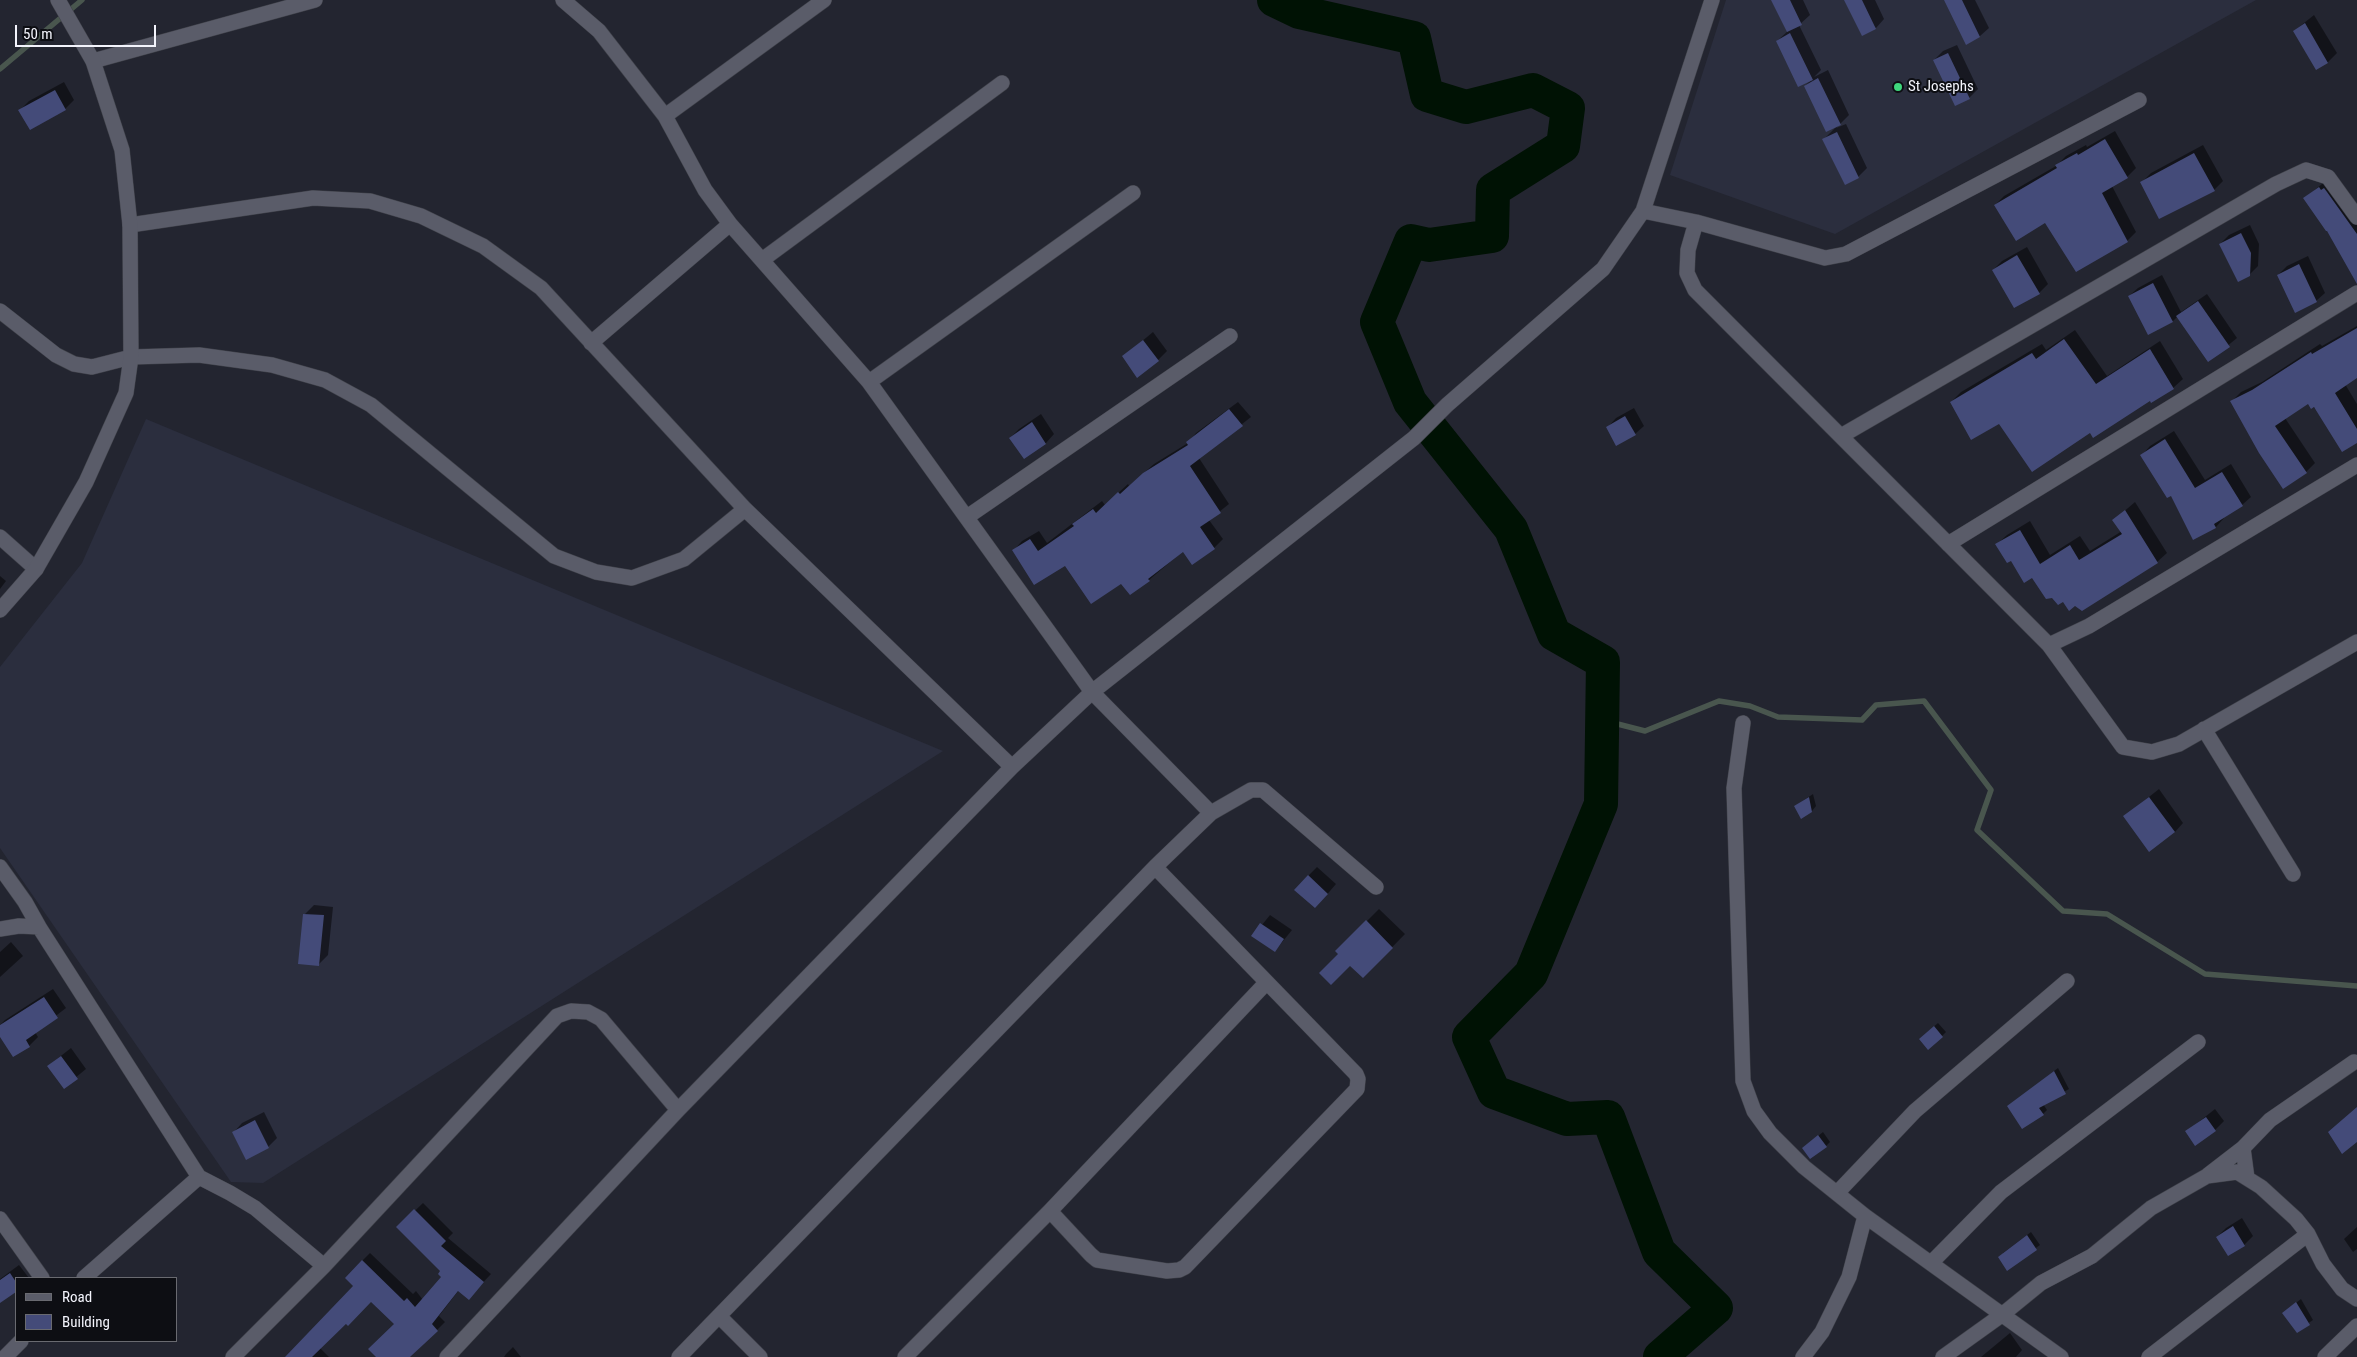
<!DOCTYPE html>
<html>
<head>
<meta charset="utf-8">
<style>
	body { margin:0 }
	#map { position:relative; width:2357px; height:1357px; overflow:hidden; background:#232530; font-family:"Roboto Condensed",sans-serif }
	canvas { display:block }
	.legend { position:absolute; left:15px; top:1277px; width:162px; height:65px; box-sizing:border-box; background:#0d0e13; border:1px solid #696a70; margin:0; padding:6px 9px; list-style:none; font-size:15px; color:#f3f4fc }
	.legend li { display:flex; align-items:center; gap:10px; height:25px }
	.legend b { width:25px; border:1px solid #696a70 }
	.scale { position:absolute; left:15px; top:25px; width:141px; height:22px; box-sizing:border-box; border:2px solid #f3f4fc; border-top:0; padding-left:6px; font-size:15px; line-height:18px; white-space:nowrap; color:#f3f4fc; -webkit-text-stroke:4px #0d0e13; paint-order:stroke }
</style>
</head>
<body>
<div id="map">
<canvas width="2357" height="1357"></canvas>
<ul class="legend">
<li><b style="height:6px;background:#5a5c69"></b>Road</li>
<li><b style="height:14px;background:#444b79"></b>Building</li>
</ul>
<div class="scale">50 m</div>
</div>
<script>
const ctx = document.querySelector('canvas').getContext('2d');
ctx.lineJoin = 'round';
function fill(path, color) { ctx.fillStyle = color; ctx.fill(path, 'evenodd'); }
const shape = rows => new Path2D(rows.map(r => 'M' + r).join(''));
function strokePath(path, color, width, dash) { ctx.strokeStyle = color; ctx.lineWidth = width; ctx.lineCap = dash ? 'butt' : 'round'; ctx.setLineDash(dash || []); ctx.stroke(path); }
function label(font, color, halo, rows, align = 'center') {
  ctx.font = font + ' "Roboto Condensed",sans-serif'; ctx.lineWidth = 4; ctx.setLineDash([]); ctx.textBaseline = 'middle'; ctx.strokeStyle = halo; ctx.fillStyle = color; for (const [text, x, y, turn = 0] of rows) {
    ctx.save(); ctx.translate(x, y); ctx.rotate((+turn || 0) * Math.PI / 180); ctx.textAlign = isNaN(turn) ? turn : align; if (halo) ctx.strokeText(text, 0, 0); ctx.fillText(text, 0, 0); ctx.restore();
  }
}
fill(shape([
	[1726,0,2256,0,1835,234,1670,175],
	[146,419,943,751,263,1183,231,1182,0,848,0,667,82,563]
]), '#2b2e3e');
fill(shape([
	[1773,0,1803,0,1810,15,1799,25,1821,70,1814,77,1828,70,1849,115,1836,128,1846,124,1867,168,1858,177,1824,139,1837,126,1805,86,1812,79,1777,41,1788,31],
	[1845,0,1875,0,1884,19,1876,28],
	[1945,0,1975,0,1989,28,1980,36,1966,43],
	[2314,15,2337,53,2328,62,2316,68,2294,31],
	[1957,45,1978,89,1969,98,1934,60,1943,51],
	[64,82,74,100,65,109,20,110,29,101],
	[2115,131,2136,168,2127,177,2112,186,2136,232,2127,241,2046,221,1995,205,2004,196,2056,166,2066,156,2086,145,2087,147],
	[2203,145,2223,181,2214,190,2142,182,2151,173],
	[2328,179,2357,213,2357,275,2305,198],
	[2250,225,2259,244,2258,266,2249,275,2220,244,2229,235],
	[2027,247,2048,284,2039,293,1993,270,2002,261],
	[2308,256,2325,293,2316,301,2278,275,2287,266],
	[2162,275,2181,312,2207,294,2237,338,2209,361,2178,316,2173,321,2129,296,2138,288],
	[2357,326,2357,376,2345,384,2357,404,2357,442,2308,403,2285,418,2315,463,2306,472,2232,401,2241,392,2262,382,2320,344,2322,346],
	[2075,330,2107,376,2160,341,2183,379,2173,388,2090,431,1999,422,1951,402,1961,392,2042,344,2046,350],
	[1153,332,1167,351,1158,360,1123,357],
	[1238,402,1251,417,1199,458,1229,504,1209,520,1223,539,1214,548,1183,551,1149,580,1065,564,1014,550,1022,541,1039,531,1047,543,1102,501,1105,505,1128,484,1129,486,1154,464,1188,443,1196,433],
	[1634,408,1644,426,1635,434,1608,427,1616,418],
	[1041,414,1054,434,1046,443,1024,457,1010,438,1019,429],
	[2174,431,2205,480,2231,464,2251,497,2242,505,2224,517,2224,518,2216,527,2172,494,2142,455,2150,446],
	[2135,502,2167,553,2157,562,2075,605,2064,601,2011,559,1997,544,2007,535,2030,521,2050,555,2080,536,2090,551,2122,531,2114,520],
	[0,576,6,581,0,589],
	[2159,789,2183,823,2175,832,2125,816],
	[1813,794,1816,806,1812,811,1795,806],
	[1317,867,1336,884,1324,898,1308,876],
	[314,905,333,907,328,955,319,964,305,914],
	[1379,909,1405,934,1363,977,1337,951],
	[1270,915,1292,930,1275,951,1253,936],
	[11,942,23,956,0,977,0,952],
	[53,989,66,1008,35,1032,38,1037,29,1046,0,1035,0,1025,5,1020],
	[1938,1023,1946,1032,1942,1036,1924,1035],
	[71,1048,86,1069,64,1087,48,1066],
	[2058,1068,2069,1089,2043,1104,2047,1110,2043,1114,2008,1106],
	[2215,1109,2224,1121,2215,1130,2186,1132],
	[264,1112,277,1138,268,1147,234,1132,242,1123],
	[1823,1132,1830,1142,1826,1146,1803,1148],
	[423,1203,453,1233,448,1238,491,1274,476,1290,459,1290,439,1316,445,1322,410,1357,378,1357,395,1324,371,1301,320,1348,329,1357,288,1357,355,1286,362,1261,370,1253,413,1294,416,1291,423,1300,443,1276,442,1271,398,1227],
	[2242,1218,2253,1236,2244,1245,2228,1255,2217,1237,2226,1228],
	[2357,1227,2357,1249,2353,1252,2344,1239],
	[2031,1232,2040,1245,2007,1269,2003,1253],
	[19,1265,29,1278,16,1278,16,1290,0,1302,0,1279],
	[2301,1299,2313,1320,2297,1331,2288,1309],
	[2010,1333,2022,1350,2016,1357,1981,1357],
	[513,1347,521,1357,504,1357,506,1354]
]), '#0007');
strokePath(shape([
	[0,69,82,0],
	[1602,720,1645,731,1719,701,1750,706,1778,717,1862,720,1876,705,1924,701,1991,790,1977,830,2063,911,2107,914,2205,974,2357,986]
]), '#49564e', 5.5);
strokePath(shape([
	[1274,0,1299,12,1414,38,1427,95,1466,107,1533,90,1568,108,1563,146,1493,190,1492,236,1429,245,1411,241,1377,322,1410,402,1511,529,1554,634,1603,662,1601,804,1531,974,1469,1037,1494,1092,1567,1119,1608,1117,1659,1252,1716,1308,1660,1357]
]), '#001204', 34);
fill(shape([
	[1771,0,1790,0,1802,25,1787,32],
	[1844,0,1862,0,1876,29,1862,36],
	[1944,0,1962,0,1980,37,1966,45],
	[2305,23,2328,63,2316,70,2293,31],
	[1790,33,1813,80,1798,87,1776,41],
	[1948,53,1970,99,1955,106,1933,60],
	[1818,78,1841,125,1826,132,1804,86],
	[55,90,66,110,30,130,18,110],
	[1837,132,1859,178,1845,185,1822,139],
	[2105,139,2128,178,2102,193,2128,242,2076,272,2045,223,2016,241,1994,205,2057,168,2055,165,2077,153,2078,155],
	[2194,153,2215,191,2159,219,2140,182],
	[2319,187,2321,190,2324,188,2327,192,2357,234,2357,284,2327,231,2326,231,2303,198],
	[2241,233,2251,253,2250,276,2238,282,2219,244],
	[2017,255,2040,294,2014,308,1992,270],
	[2299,264,2317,302,2295,313,2277,275],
	[2153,283,2173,322,2148,335,2128,296],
	[2198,301,2230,347,2208,362,2176,316],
	[2357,328,2357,378,2335,393,2357,429,2357,443,2342,452,2314,407,2311,409,2308,404,2275,426,2307,473,2283,489,2259,453,2230,401,2252,390,2311,352,2312,354],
	[2064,339,2096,384,2150,349,2174,389,2151,403,2150,401,2093,438,2090,433,2032,472,1999,424,1971,440,1950,402,2032,353,2036,359],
	[1143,340,1159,361,1137,378,1122,356],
	[1229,409,1243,426,1190,466,1221,513,1200,527,1215,549,1192,565,1183,552,1148,579,1150,581,1130,595,1121,584,1091,604,1065,566,1034,585,1012,550,1030,539,1038,551,1074,526,1072,524,1093,509,1096,513,1118,492,1120,494,1143,473,1188,445,1186,442],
	[1625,416,1636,435,1616,446,1606,427],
	[1032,422,1046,444,1024,459,1009,438],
	[2165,439,2195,488,2222,472,2243,506,2214,524,2216,528,2193,540,2171,496,2167,498,2140,455],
	[2125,510,2158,563,2082,611,2075,606,2069,611,2063,602,2058,605,2052,598,2046,599,2032,578,2024,583,2011,561,2007,563,1995,544,2020,530,2040,564,2070,545,2079,560,2122,534,2112,520],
	[1809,797,1812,812,1801,819,1794,806],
	[2149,797,2175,832,2149,852,2123,816],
	[1308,875,1328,894,1315,908,1294,890],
	[303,914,324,915,319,966,298,964],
	[1366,920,1393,948,1363,978,1350,966,1331,985,1319,973,1338,954,1335,951],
	[1260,923,1284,939,1275,952,1251,936],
	[44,997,58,1018,26,1040,30,1047,13,1057,0,1037,0,1025],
	[1934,1026,1943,1037,1928,1050,1919,1039],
	[61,1056,78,1079,64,1089,47,1066],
	[2054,1071,2066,1094,2039,1108,2044,1115,2022,1129,2007,1106],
	[2357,1107,2357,1142,2342,1154,2328,1132],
	[2206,1117,2216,1131,2195,1146,2185,1131],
	[255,1120,269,1148,246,1160,232,1132],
	[1818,1135,1827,1147,1810,1159,1802,1148],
	[414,1209,446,1241,441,1246,484,1282,469,1300,458,1291,432,1324,438,1331,410,1357,376,1357,368,1349,394,1324,371,1302,348,1326,346,1324,312,1357,285,1357,353,1286,345,1278,362,1260,404,1301,407,1298,415,1307,441,1277,438,1274,440,1271,396,1227],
	[2233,1226,2245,1246,2228,1256,2216,1237],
	[2027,1235,2037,1250,2007,1271,1998,1257],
	[10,1273,16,1282,16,1292,0,1303,0,1280],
	[2296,1302,2310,1325,2297,1333,2282,1313]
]), '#444b79');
const street = shape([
	[563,0,599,31,665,116,705,190,730,224,869,382,1092,692,1211,813,1251,790,1263,790,1376,887],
	[93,61,315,0],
	[665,116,824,0],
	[1643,211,1696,222,1688,250,1687,273,1695,290,2049,645,2123,747,2152,752,2179,744,2357,642],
	[1696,222,1825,258,1846,254,2139,100],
	[130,225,313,198,370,201,421,216,483,246,541,288,745,509,1012,767],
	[762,260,1002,83],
	[0,311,56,355,74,364,92,367,131,357,199,355,272,365,325,380,371,405,554,556,596,572,632,578,684,559,745,509],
	[591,343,730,224],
	[869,382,1133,193],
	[1841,436,2276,184,2306,170,2328,177,2357,217],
	[967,517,1230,336],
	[0,537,36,569],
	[1948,544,2357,293],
	[2049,645,2089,626,2357,465],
	[1743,723,1734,788,1743,1081,1754,1111,1770,1133,1804,1167,1865,1216,2061,1357],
	[2204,729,2293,874],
	[0,867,25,902,39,927],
	[0,929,19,926,39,927,199,1177],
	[2208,1175,2243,1148],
	[2247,1178,2243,1148,2270,1120,2354,1062],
	[1837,1193,1915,1111,2067,981],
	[1050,1211,1266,983],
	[0,1219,42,1278],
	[1931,1263,2001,1192,2198,1042],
	[324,1266,557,1016,571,1011,588,1012,601,1019,678,1110],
	[84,1278,199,1177,230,1193,255,1208,324,1266,233,1357],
	[720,1317,760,1357],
	[5,1357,21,1341],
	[447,1357,678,1110,1012,767,1092,692,1414,438,1447,405,1603,269,1643,211,1712,0],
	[679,1357,1155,867,1211,813],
	[905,1357,1050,1211,1091,1255,1097,1260,1167,1271,1179,1270,1185,1267,1357,1089,1358,1079,1356,1074,1155,867],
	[1803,1357,1822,1332,1849,1277,1865,1216],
	[1943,1357,2003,1314,2041,1283,2092,1256,2151,1208,2207,1176,2237,1172,2261,1187,2296,1219,2308,1234,2323,1264,2342,1289,2357,1299],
	[2149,1357,2308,1234],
	[2325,1357,2357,1326]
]);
const secondary = shape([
	[0,610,36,569,86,482,126,393,131,357,130,225,122,150,93,61,58,0]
]);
strokePath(street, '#3f4149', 16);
strokePath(secondary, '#3f4149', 16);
strokePath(street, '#5a5c69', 15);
strokePath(secondary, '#5a5c69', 15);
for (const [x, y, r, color] of [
	[1898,87,5,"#3fd77d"]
]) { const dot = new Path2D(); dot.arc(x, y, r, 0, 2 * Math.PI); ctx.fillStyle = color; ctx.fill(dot); strokePath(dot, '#0d0e13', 2); }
label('15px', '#f3f4fc', '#0d0e13', [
	["St Josephs",1908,87]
], 'left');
</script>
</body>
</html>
